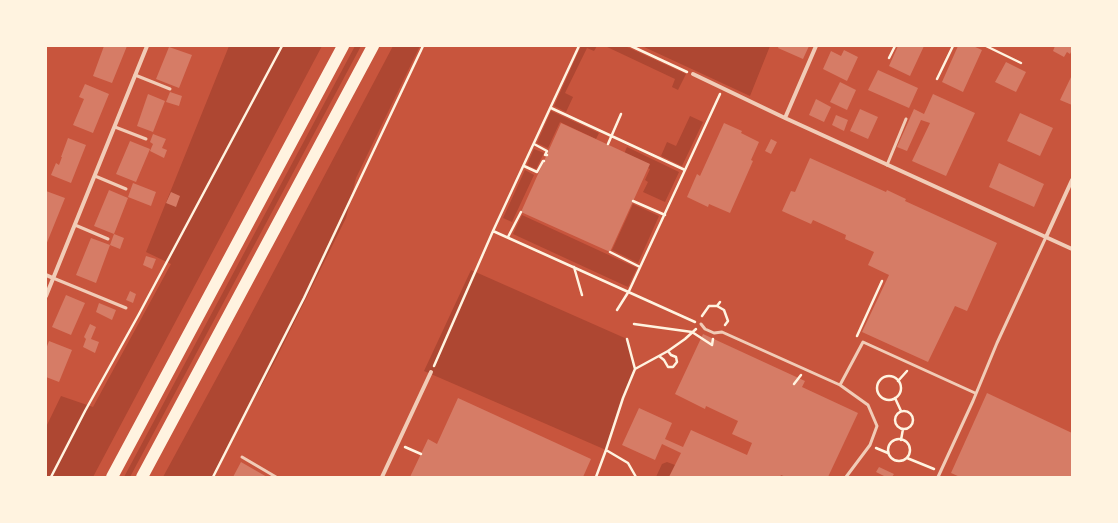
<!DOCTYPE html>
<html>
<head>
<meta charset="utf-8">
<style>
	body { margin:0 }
	#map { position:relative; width:1118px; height:523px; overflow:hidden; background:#c8553d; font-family:"Sofia Sans Condensed",sans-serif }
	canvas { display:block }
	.frame { position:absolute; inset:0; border:47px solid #fff3e0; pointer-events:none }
</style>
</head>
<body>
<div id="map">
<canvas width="1118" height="523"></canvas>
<div class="frame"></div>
</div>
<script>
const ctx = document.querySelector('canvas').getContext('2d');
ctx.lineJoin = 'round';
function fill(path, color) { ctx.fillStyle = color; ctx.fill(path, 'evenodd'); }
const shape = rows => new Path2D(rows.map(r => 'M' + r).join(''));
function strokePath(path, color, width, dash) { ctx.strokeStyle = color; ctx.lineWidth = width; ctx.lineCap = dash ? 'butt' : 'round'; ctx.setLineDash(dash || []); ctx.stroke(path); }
fill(shape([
	[229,46,322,46,93,477,46,477,46,427,61,396,93,407,171,264,146,252],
	[355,46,361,46,130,477,124,477],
	[393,46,420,46,356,178,346,218,276,359,230,444,213,477,163,477,240,335],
	[581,46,597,46,594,51,587,48,565,93,573,97,566,112,554,106],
	[605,46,625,46,686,74,678,90,672,87,675,79],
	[642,46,770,46,750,96],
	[551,111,599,133,596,139,560,122,548,148,537,143],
	[690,116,703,122,682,166,661,156,667,142,676,146],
	[627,147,679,172,665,202,643,192,648,182,645,180,650,169,640,164,624,154],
	[534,149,544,153,536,169,527,165],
	[525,170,534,175,512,222,503,218],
	[633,204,659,216,638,263,612,250],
	[522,215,637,268,628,287,513,234],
	[471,270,627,339,635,369,623,398,606,450,424,371],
	[667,462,675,465,669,477,656,477,662,464]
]), '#ae4732');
fill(shape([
	[104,46,127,46,112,83,93,76],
	[779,46,809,46,803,59,778,48],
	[898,46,924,46,910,76,889,66],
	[958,46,973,46,982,50,963,92,942,82],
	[1055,46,1072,46,1072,50,1070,54,1067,52,1064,57,1053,51],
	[169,47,192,55,179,88,156,79],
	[844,50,858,57,847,81,823,69,831,51,841,56],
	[1006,62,1026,72,1016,92,995,82],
	[878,70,918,88,909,108,868,90],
	[1072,75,1072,105,1060,100],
	[840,82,856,90,847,110,830,102],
	[85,84,109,94,93,133,73,125,84,99,79,97],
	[170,92,182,96,179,106,166,102],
	[148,94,165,101,153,132,137,126],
	[933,94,975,113,946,176,912,161,930,123,921,120,907,151,897,147,914,109,924,114],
	[816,99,831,107,824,122,809,115],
	[860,109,878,117,868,139,850,131],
	[1020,113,1053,128,1040,156,1007,141],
	[836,115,848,120,844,131,832,125],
	[561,123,650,164,610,252,521,212],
	[724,123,742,131,741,133,759,142,751,160,753,161,730,213,709,204,708,207,687,197,697,174,700,176],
	[153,134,166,139,162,148,167,150,164,158,150,151,153,144,150,142],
	[68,138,86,145,71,183,51,175,56,163,59,165,62,157,61,157],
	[771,139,777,142,771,154,765,151],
	[130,141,150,149,136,182,116,174],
	[810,158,886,192,887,190,906,199,905,201,997,243,967,311,955,306,928,362,862,332,889,275,868,265,874,252,845,239,846,235,813,220,811,224,782,211,791,191,795,192],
	[999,163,1044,184,1034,207,989,187],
	[133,183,156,192,151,206,128,197],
	[109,190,128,198,114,234,94,226],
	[46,191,65,198,46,245],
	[171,192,180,196,176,207,166,203],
	[114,234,124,238,120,249,110,245,96,283,76,275,91,238,110,245],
	[146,256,156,259,152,269,143,265],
	[130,291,136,294,133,303,126,300],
	[66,295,85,303,71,335,52,327],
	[99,303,116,310,112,320,96,312],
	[90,324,96,327,91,339,99,342,95,353,83,347,86,339,84,337],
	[703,334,805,381,802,387,858,413,828,477,786,477,781,475,780,477,669,477,681,453,662,444,655,460,622,445,639,408,672,423,665,439,683,447,691,430,747,455,752,443,732,434,738,421,706,406,705,409,675,394],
	[49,341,72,350,59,382,46,377,46,349],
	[987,393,1072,433,1072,477,960,477,951,473],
	[458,398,591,459,583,477,410,477,428,439,437,444],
	[241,462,267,477,233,477],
	[879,467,894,474,892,477,886,477,876,472]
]), '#d67c66');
strokePath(shape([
	[631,46,687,72],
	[986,46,1021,63],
	[889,58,895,46],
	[937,79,953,46],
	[551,108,685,170,629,291,617,310],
	[534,144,547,151,545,155,547,155],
	[608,144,621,114],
	[524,166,537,172,543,161,544,161],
	[685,170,720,94],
	[633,201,665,215],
	[493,231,695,322],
	[508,237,521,212],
	[610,252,640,267],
	[574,267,582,295],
	[717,306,720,302],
	[702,316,709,306,717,306,724,310,728,321,725,325],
	[634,324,692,332,712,345,713,339],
	[857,336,882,281],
	[627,339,635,369],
	[659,356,664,360,668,367,673,367,677,362,676,357,671,355,668,351],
	[434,366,493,231,579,46],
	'877 388a12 12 0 1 1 24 0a12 12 0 1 1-24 0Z',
	[898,381,907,371],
	[794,384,801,375],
	[895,398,901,411],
	'895 420a9 9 0 1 1 18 0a9 9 0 1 1-18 0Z',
	'888 450a11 11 0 1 1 22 0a11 11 0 1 1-22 0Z',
	[901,440,903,429],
	[405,447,421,454],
	[876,448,888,453],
	[907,458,934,469],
	[51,477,85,411,139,314,282,46],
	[213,477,304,298,423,46],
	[596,477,606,450],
	[636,477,628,463,606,450,623,398,635,369,668,351,685,339,696,329]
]), '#fff3e0', 2.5);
strokePath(shape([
	[135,75,170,89],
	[115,127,146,139],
	[887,165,906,119],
	[95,176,126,189],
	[75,225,108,239],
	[53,278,126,308],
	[701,324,705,329,714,333,722,332,840,385,863,342,975,393],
	[840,385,868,405,877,426,870,445,846,477],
	[242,457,276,477],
	[938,477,973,401,997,343,1046,237]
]), '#f1ccb7', 3);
strokePath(shape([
	[693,74,785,118,1072,249],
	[785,118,816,46],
	[1046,237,1072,180],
	[46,275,53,278],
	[46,296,147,46],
	[382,477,431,372]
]), '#f1ccb7', 4);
strokePath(shape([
	[112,477,343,46],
	[142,477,373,46]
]), '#fff3e0', 12);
</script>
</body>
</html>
